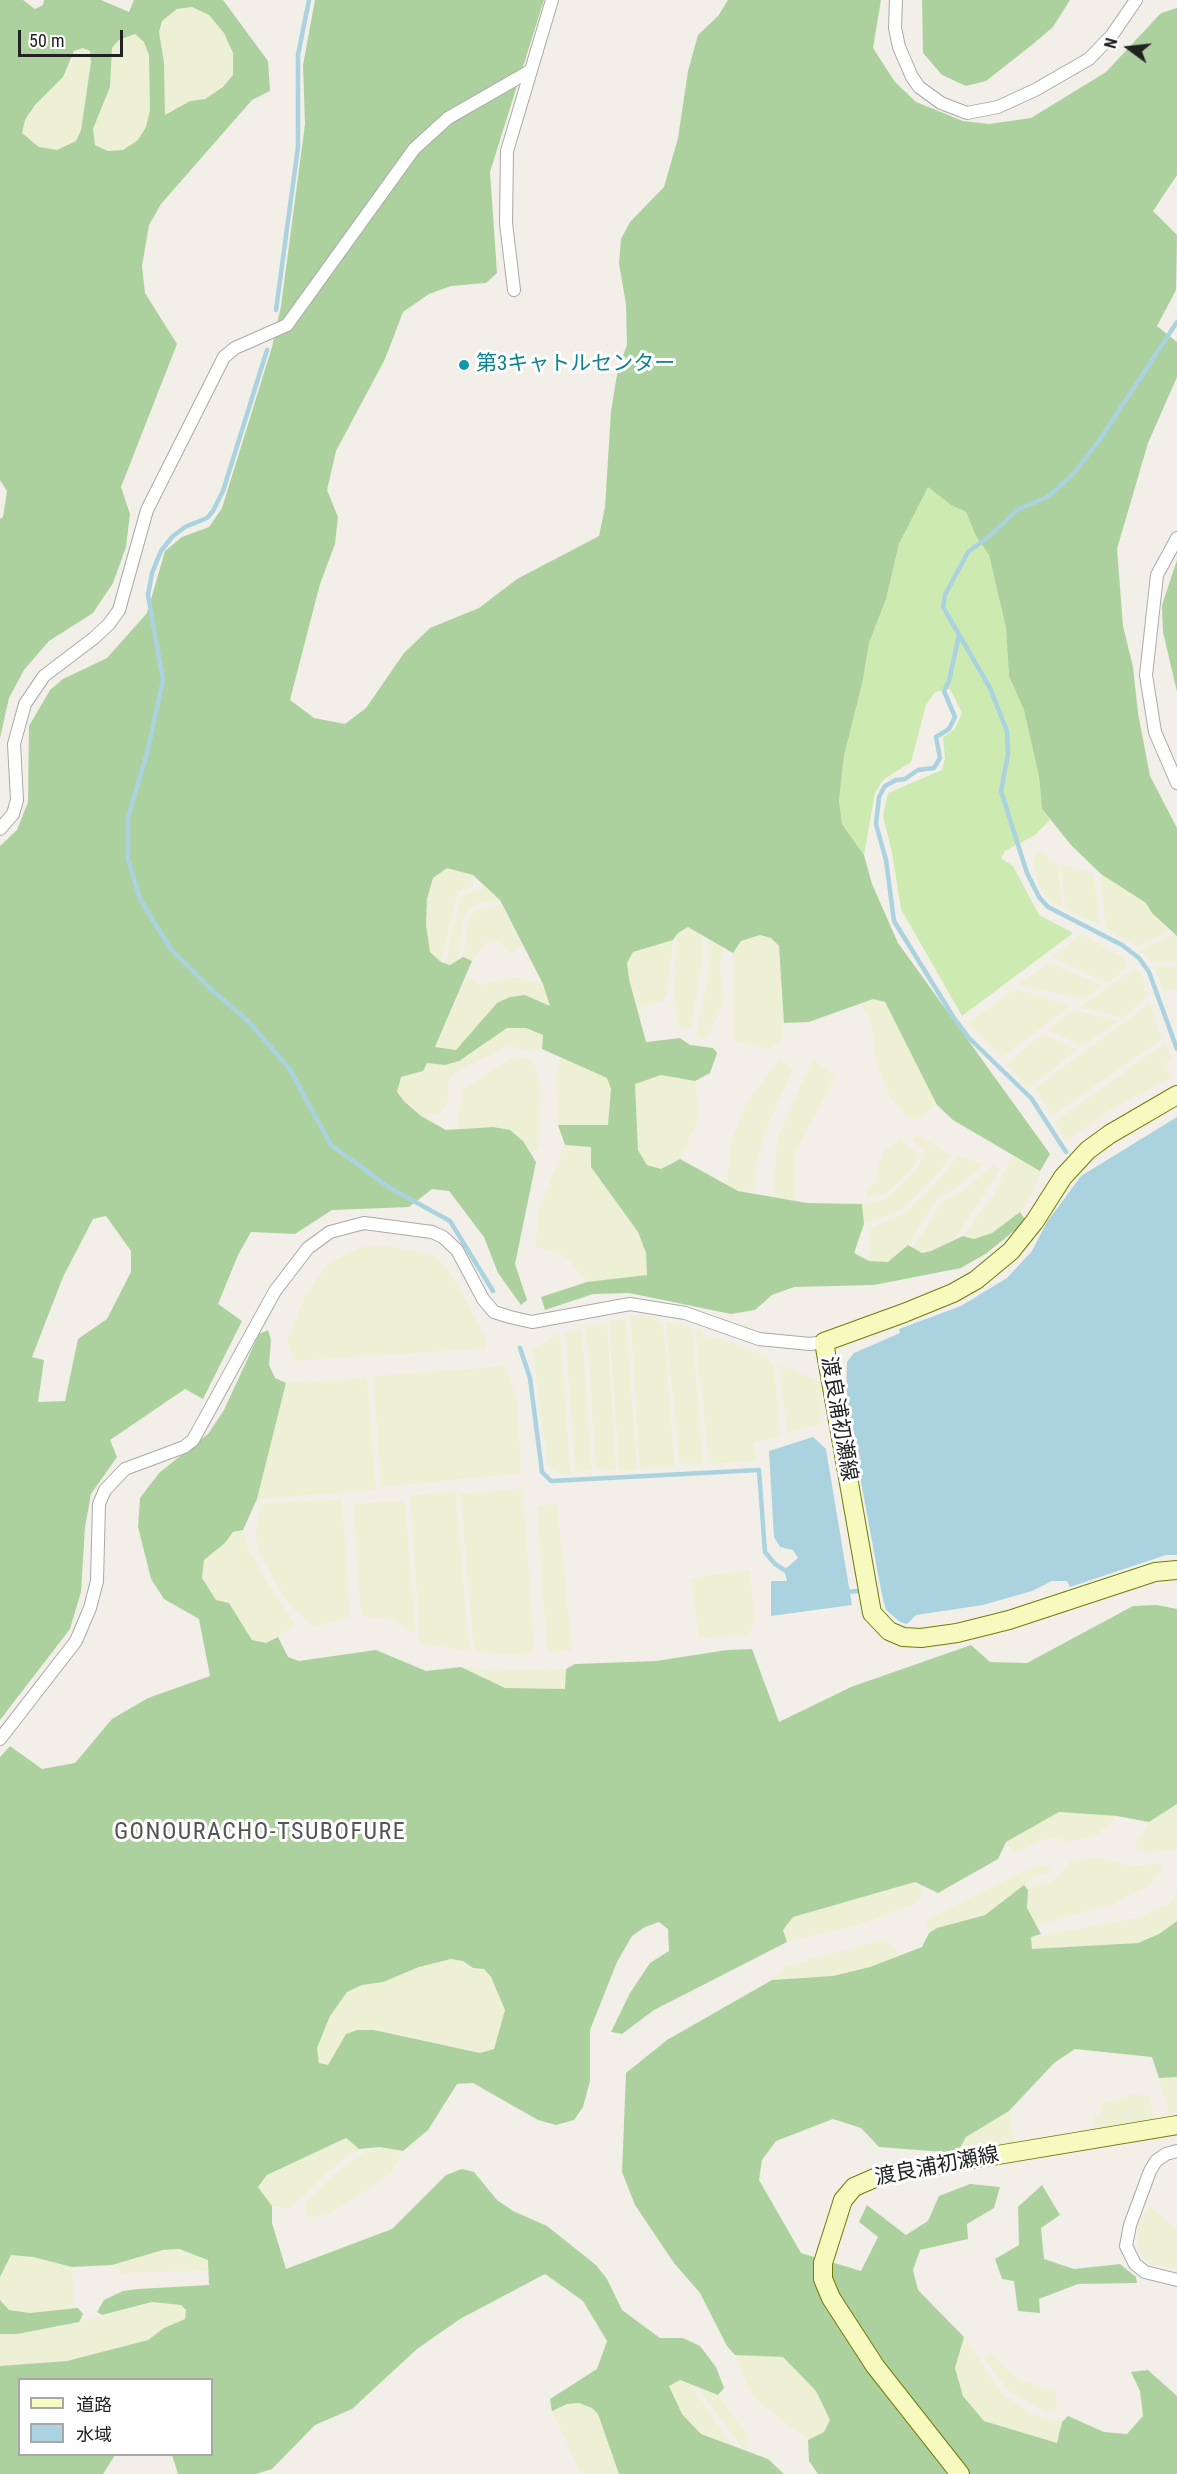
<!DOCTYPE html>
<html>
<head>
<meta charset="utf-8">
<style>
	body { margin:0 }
	#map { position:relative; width:1177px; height:2474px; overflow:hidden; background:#f2efe9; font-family:"Roboto Condensed","Noto Sans JP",sans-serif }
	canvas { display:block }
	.legend { position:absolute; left:18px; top:2378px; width:195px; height:78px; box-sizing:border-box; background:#fff; border:2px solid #a7a7a7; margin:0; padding:8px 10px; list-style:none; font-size:18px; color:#222 }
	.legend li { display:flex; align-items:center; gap:12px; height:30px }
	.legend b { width:30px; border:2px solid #a7a7a7 }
	.north { position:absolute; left:1099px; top:18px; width:60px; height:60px; -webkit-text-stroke:4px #fff; paint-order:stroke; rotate:285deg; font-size:16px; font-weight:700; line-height:24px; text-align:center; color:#222 }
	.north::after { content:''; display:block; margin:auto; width:21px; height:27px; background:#222; clip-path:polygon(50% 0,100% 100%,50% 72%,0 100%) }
	.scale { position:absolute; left:18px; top:30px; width:105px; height:27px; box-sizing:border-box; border:3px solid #222; border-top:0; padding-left:8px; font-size:18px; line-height:21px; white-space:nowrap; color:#222; -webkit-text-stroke:4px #fff; paint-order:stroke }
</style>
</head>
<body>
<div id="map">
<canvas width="1177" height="2474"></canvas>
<ul class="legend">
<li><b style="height:8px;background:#f7fabf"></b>道路</li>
<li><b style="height:16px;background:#aad3df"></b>水域</li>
</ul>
<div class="north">N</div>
<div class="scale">50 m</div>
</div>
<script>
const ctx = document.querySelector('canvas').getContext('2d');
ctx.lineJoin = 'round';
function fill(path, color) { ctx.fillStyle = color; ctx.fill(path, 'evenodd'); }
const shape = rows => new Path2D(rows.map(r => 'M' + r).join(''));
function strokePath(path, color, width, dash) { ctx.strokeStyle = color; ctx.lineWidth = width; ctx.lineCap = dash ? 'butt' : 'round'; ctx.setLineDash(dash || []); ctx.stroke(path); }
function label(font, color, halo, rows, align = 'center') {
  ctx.font = font + ' "Roboto Condensed","Noto Sans JP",sans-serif'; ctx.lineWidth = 6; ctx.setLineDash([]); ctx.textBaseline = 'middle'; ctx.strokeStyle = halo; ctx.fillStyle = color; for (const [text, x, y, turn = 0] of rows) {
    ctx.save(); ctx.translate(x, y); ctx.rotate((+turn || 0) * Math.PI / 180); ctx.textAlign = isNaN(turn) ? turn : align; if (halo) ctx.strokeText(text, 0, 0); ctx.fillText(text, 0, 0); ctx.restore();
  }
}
fill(shape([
	[192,7,209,15,224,33,233,53,233,75,224,87,205,99,190,101,165,116,164,62,159,32,162,21,177,9],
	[135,34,144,42,149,55,150,110,146,127,138,140,123,150,108,151,95,145,93,129,102,108,112,48,119,40],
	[83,47,90,51,91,62,81,129,76,141,57,150,39,147,22,133,25,120,72,61,74,51],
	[1039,850,1048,855,1049,861,1058,863,1062,907,1048,899,1040,887,1032,859],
	[1061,864,1094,874,1099,925,1065,909],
	[447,868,473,875,473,886,458,892,441,962,430,952,426,925,427,899,433,878],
	[1101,874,1146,903,1152,913,1170,930,1138,947,1105,928],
	[485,886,500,900,478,903,468,909,462,925,458,961,450,965,445,963,461,896],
	[501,904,522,946,512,953,498,942,489,940,472,961,463,957,468,920,474,911],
	[688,927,702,934,703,958,691,1029,679,1028,674,995,677,933],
	[1082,934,1124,958,1125,969,1107,983,1052,957],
	[1174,934,1177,936,1177,963,1150,960,1140,951],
	[760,935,771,938,779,946,784,1023,781,1040,771,1049,733,1040,733,953,741,941],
	[709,938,723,946,720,969,724,993,722,1005,710,1033,705,1039,698,1038,696,1033,708,978],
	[673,940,668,991,663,1001,638,1009,629,979,627,963,633,952],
	[1049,963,1102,985,1085,999,1017,985],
	[1154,966,1177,967,1177,989,1163,991],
	[1134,969,1142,975,1148,996,1123,1018,1079,1007],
	[467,976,481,985,516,977,543,984,551,1006,525,995,476,1029,456,1050,435,1048],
	[1016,989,1071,1006,1002,1057,967,1023],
	[873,998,885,1002,937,1105,918,1120,906,1117,888,1094,877,1063,870,1018,860,1003],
	[1150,1003,1162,1039,1052,1116,1035,1088],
	[1073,1010,1119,1021,1083,1046,1047,1030],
	[507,1028,526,1028,543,1035,542,1049,534,1051,508,1046,456,1072,448,1082,448,1100,441,1112,421,1116,397,1092,401,1076,423,1071,427,1062,445,1065],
	[1042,1034,1077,1050,1028,1089,1006,1064],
	[1165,1043,1172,1058,1166,1064,1170,1078,1115,1107,1066,1141,1054,1122],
	[515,1056,529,1059,536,1067,541,1089,539,1148,530,1152,523,1141,493,1127,457,1129,463,1089],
	[561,1057,607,1078,611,1089,608,1125,558,1125,556,1072],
	[779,1058,793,1069,764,1134,756,1168,755,1192,738,1191,726,1185,732,1138,746,1104],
	[813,1058,835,1077,795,1152,795,1201,773,1197,777,1139],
	[661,1075,695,1081,699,1118,680,1159,661,1169,647,1165,638,1150,635,1084],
	[916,1134,952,1155,933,1179,902,1210,864,1224,862,1204,886,1199,916,1170,926,1150,912,1141],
	[901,1137,910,1148,921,1153,912,1170,884,1195,866,1198,866,1190,877,1181,878,1165,884,1151],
	[565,1145,591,1147,613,1198,638,1232,646,1253,647,1275,587,1282,570,1261,560,1254,535,1247,539,1208],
	[1013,1154,1040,1171,1032,1195,1020,1212,992,1233,974,1239,963,1236,994,1194],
	[958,1156,983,1164,960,1185,937,1199,908,1245,888,1262,869,1261,870,1228,905,1213,937,1182],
	[993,1164,1001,1169,954,1240,931,1251,922,1253,913,1248,942,1202,963,1191],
	[381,1246,411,1250,437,1257,449,1271,463,1295,484,1335,487,1348,293,1361,287,1341,306,1294,328,1263,360,1247],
	[630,1315,657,1316,658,1323,663,1322,675,1466,640,1469],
	[626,1318,637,1470,619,1471,609,1321],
	[666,1322,692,1327,703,1463,679,1464],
	[607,1323,616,1469,596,1470,586,1327],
	[695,1329,701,1329,703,1337,716,1337,768,1357,774,1366,780,1437,754,1442,756,1461,709,1464],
	[582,1330,592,1470,575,1472,565,1332],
	[560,1333,571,1474,561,1474,548,1467,532,1349],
	[506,1366,517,1400,521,1473,381,1487,373,1376],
	[779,1366,789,1368,821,1382,821,1424,787,1432],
	[367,1378,376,1490,257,1499,286,1383],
	[523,1488,534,1648,524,1656,474,1651,460,1494],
	[456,1491,469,1650,420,1644,410,1496],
	[342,1499,350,1617,313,1627,285,1599,260,1555,255,1534,261,1504],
	[405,1501,416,1633,407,1631,395,1620,361,1616,353,1504],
	[557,1503,572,1650,547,1652,537,1506],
	[243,1530,248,1548,269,1585,296,1625,266,1643,252,1640,229,1603,216,1600,202,1578,204,1560,225,1543,233,1532],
	[750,1570,755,1621,749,1635,699,1638,691,1578],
	[461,1667,494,1671,566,1669,566,1689,505,1688],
	[1177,1804,1177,1848,1150,1853,1133,1849,1149,1822],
	[1059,1812,1117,1816,1098,1834,1072,1842,1051,1837,1014,1853,1006,1842],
	[1102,1858,1129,1866,1161,1863,1162,1870,1147,1887,1112,1904,1035,1926,1027,1908,1028,1890,1034,1884,1052,1883,1072,1860],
	[1052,1865,1046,1874,1033,1877,1012,1897,985,1915,937,1928,929,1933,925,1920,1021,1872,1038,1866],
	[915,1882,922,1891,920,1899,912,1905,858,1925,787,1942,783,1930,793,1917],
	[1177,1893,1177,1921,1159,1934,1138,1943,1031,1949,1031,1937,1136,1918,1169,1904],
	[884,1939,901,1955,870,1967,833,1976,772,1980,786,1966],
	[451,1959,463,1961,473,1968,484,1969,491,1977,505,2010,494,2049,480,2053,374,2030,357,2030,346,2034,328,2066,319,2063,317,2048,330,2016,347,1992,362,1985,383,1982,419,1967],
	[1177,2077,1177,2112,1169,2114,1159,2078],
	[1134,2094,1150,2097,1154,2122,1095,2133,1094,2115,1101,2115,1100,2104],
	[1009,2111,1014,2142,957,2153,966,2137],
	[347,2138,359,2149,337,2164,289,2209,272,2206,258,2187,267,2175],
	[380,2147,403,2151,391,2174,332,2213,317,2217,306,2215,304,2203,343,2167,369,2150],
	[1150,2206,1177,2230,1177,2269,1150,2264,1139,2253,1137,2230,1143,2215],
	[179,2249,208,2260,208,2271,121,2273,112,2265,163,2250],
	[11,2255,33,2257,72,2267,74,2309,30,2313,9,2310,0,2300,0,2277],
	[152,2302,181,2305,186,2310,185,2319,164,2328,148,2340,88,2357,12,2367,0,2366,0,2334,17,2334,79,2322],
	[964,2337,1002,2394,1030,2413,1062,2422,1058,2443,984,2421,963,2396,955,2368],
	[991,2351,1001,2365,1019,2379,1056,2392,1057,2410,1046,2412,1009,2391,984,2358],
	[735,2355,783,2357,816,2391,830,2420,824,2432,808,2440,753,2397],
	[680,2380,691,2385,731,2445,701,2434,682,2414,669,2387],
	[698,2389,718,2395,748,2436,748,2450,741,2446],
	[579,2403,592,2408,601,2417,619,2474,581,2474,552,2411,567,2404]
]), '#eef0d5');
fill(shape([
	[928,486,951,505,966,512,976,536,989,555,1006,628,1009,676,1024,710,1039,777,1042,809,1050,820,1035,835,1005,851,1001,858,1013,866,1039,915,1073,933,962,1016,901,909,892,853,883,816,888,793,942,770,945,758,943,737,954,730,962,713,950,689,935,692,926,705,911,762,883,780,875,793,864,855,842,824,839,801,844,756,863,680,869,643,886,599,899,544]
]), '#cdebb0');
fill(shape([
	[0,0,23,0,35,9,43,5,44,0,101,0,129,12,134,0,223,0,268,61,270,91,252,100,161,204,149,225,142,266,145,293,177,344,121,487,130,514,126,547,113,583,93,613,49,641,24,670,9,698,0,738,0,519,3,517,7,491,0,480],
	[192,7,209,15,224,33,233,53,233,75,223,87,205,99,190,101,165,115,164,62,159,32,162,21,177,9],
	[135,34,144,42,149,55,150,110,146,127,138,140,123,150,108,151,95,145,93,129,110,87,112,48,119,40],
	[83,48,90,51,91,62,81,130,76,141,57,150,39,147,22,133,25,120,35,105,63,77,74,51],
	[315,0,544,0,490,172,497,273,486,283,451,286,429,294,403,312,385,359,336,451,327,490,338,517,335,544,320,584,290,700,314,718,345,724,366,708,404,653,430,628,479,608,517,579,599,536,605,507,611,411,618,369,627,345,626,305,619,263,621,239,630,222,664,187,678,138,688,71,698,35,718,16,728,0,881,0,873,48,895,82,916,102,963,121,989,124,1031,118,1106,72,1161,13,1177,8,1177,175,1153,211,1177,235,1176,290,1157,326,1177,342,1177,377,1148,443,1117,549,1123,626,1133,667,1138,713,1150,776,1177,828,1177,936,1152,913,1146,903,1101,874,1071,845,1042,809,1039,777,1024,710,1009,676,1006,628,989,555,976,536,966,512,951,505,928,487,899,544,886,599,869,643,863,680,844,756,839,801,842,824,864,855,872,884,898,943,1050,1154,1040,1171,953,1120,937,1105,885,1002,873,999,809,1022,784,1023,779,946,771,938,760,935,741,941,733,953,688,927,678,933,673,940,633,952,627,963,629,979,646,1042,680,1038,690,1045,713,1048,717,1053,710,1073,695,1081,661,1075,635,1084,638,1150,647,1165,661,1169,680,1159,738,1191,807,1203,862,1204,864,1224,854,1253,869,1261,888,1262,908,1245,922,1253,931,1251,963,1236,974,1239,992,1233,1020,1212,1026,1221,987,1253,961,1268,874,1285,794,1287,772,1295,755,1310,731,1314,629,1293,593,1294,545,1310,541,1297,587,1282,647,1275,646,1253,638,1232,591,1167,591,1147,565,1145,558,1125,608,1125,611,1089,607,1078,542,1049,543,1035,526,1028,507,1028,459,1061,445,1065,427,1063,423,1071,401,1077,397,1092,405,1102,421,1116,446,1130,493,1127,510,1130,523,1141,536,1162,515,1264,527,1300,521,1305,498,1273,484,1237,449,1191,432,1189,409,1207,332,1210,295,1234,251,1232,238,1255,218,1304,242,1321,203,1399,185,1389,110,1440,117,1457,91,1494,85,1527,81,1592,70,1629,0,1720,0,846,17,830,28,802,29,726,50,690,63,679,107,658,147,613,165,551,182,537,209,527,222,508,272,347,281,306,305,124,303,65],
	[447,868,473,875,500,900,543,984,550,1006,525,995,510,997,497,1003,456,1050,435,1047,472,961,463,957,450,965,441,962,430,952,426,925,427,899,433,878],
	[106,1216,131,1251,131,1272,107,1319,78,1339,65,1401,38,1402,44,1360,32,1357,63,1277,93,1219],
	[922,0,1070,0,1053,27,1033,44,986,81,966,86,942,75,923,53],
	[1177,560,1177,692,1163,632,1162,605],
	[268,1330,271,1340,269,1365,275,1378,286,1383,257,1499,243,1530,233,1532,225,1543,204,1560,202,1578,216,1600,229,1603,252,1640,266,1643,278,1637,288,1657,299,1661,376,1650,426,1671,461,1667,505,1688,565,1689,566,1669,575,1664,656,1661,727,1650,752,1649,779,1722,851,1687,971,1645,990,1662,1027,1663,1133,1606,1157,1605,1177,1609,1177,1804,1149,1822,1117,1816,1059,1812,1006,1842,998,1859,938,1893,915,1882,793,1917,783,1930,787,1942,654,2010,622,2034,611,2032,630,1993,650,1963,669,1951,668,1929,659,1922,645,1927,632,1936,617,1962,590,2030,590,2081,583,2107,574,2120,556,2125,538,2120,473,2083,457,2084,428,2130,403,2151,380,2147,359,2149,346,2138,267,2175,258,2187,272,2206,272,2223,286,2269,392,2229,446,2175,462,2169,474,2172,497,2200,513,2211,547,2226,596,2265,607,2279,622,2310,660,2338,683,2338,700,2346,716,2367,724,2388,718,2395,680,2380,669,2386,682,2414,701,2434,768,2459,784,2474,619,2474,598,2414,592,2408,579,2403,567,2404,552,2411,550,2399,597,2369,607,2341,583,2301,545,2274,460,2319,417,2349,352,2409,315,2425,272,2469,256,2474,178,2474,172,2455,212,2454,212,2380,20,2380,20,2454,115,2455,103,2474,0,2474,0,2366,67,2361,148,2340,164,2328,185,2319,186,2310,181,2305,152,2302,102,2315,97,2312,104,2300,123,2291,138,2289,209,2285,208,2260,179,2249,163,2250,112,2265,72,2267,33,2257,11,2255,0,2277,0,1757,10,1746,42,1769,75,1763,112,1719,148,1698,210,1676,199,1619,164,1599,151,1579,138,1527,140,1498,159,1473,208,1434,224,1410,259,1334],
	[451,1959,463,1961,473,1968,484,1969,491,1977,505,2010,494,2049,480,2053,374,2030,357,2030,346,2034,328,2065,319,2063,317,2048,330,2016,347,1992,362,1985,383,1982,419,1967],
	[1024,1885,1028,1890,1027,1908,1041,1934,1031,1937,1032,1949,1138,1943,1159,1934,1177,1921,1177,2077,1159,2078,1152,2057,1075,2049,1054,2063,1009,2111,966,2137,957,2153,879,2147,861,2128,833,2119,776,2141,762,2160,759,2180,801,2253,861,2271,878,2237,859,2222,867,2205,906,2235,928,2221,939,2196,970,2184,1000,2187,994,2208,967,2224,968,2239,920,2250,913,2270,918,2290,964,2337,955,2368,963,2396,984,2421,1057,2443,1062,2422,1068,2416,1104,2432,1127,2434,1143,2416,1140,2391,1131,2372,1148,2370,1177,2396,1177,2474,818,2474,809,2461,808,2440,824,2432,830,2420,816,2391,783,2357,735,2355,727,2346,700,2293,674,2263,635,2205,622,2172,626,2073,667,2040,772,1980,833,1976,870,1967,922,1947,929,1933,937,1928,985,1915],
	[1042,2185,1060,2215,1041,2228,1044,2259,1074,2269,1120,2264,1136,2277,1137,2283,1078,2284,1039,2299,1040,2313,1018,2311,1014,2281,1002,2279,995,2259,1019,2245,1018,2207],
	[0,2300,9,2310,30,2313,78,2308,83,2314,79,2322,17,2334,0,2334]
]), '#add19e');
fill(shape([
	[1177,1117,1177,1555,1166,1555,1070,1587,1067,1581,1052,1581,1032,1591,983,1605,916,1615,907,1624,900,1622,886,1610,882,1595,846,1401,847,1362,854,1353,900,1333,899,1329,961,1306,1007,1278,1032,1251,1047,1222,1081,1176],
	[813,1437,826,1449,852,1605,771,1616,771,1581,787,1581,784,1570,798,1558,793,1550,780,1547,774,1537,769,1451]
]), '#aad3df');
strokePath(shape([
	[276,310,298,147,298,55,309,0],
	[1177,322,1101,438,1074,473,1048,497,1018,509,992,534,968,552,945,595,943,607,990,688,1007,731,1008,754,1001,791,1027,873,1039,897,1048,907,1122,945,1139,958,1149,972,1177,1049],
	[267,350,223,491,213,511,207,518,185,527,172,537,161,551,152,573,148,595,163,680,147,753,128,818,128,859,140,899,170,948,210,988,248,1021,289,1068,331,1145,390,1188,450,1221,493,1291],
	[959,635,949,681,944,691,955,717,949,729,936,737,940,758,934,768,918,770,905,779,896,780,885,786,879,797,876,824,886,860,894,921,954,1018,969,1038,1031,1098,1066,1152],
	[520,1348,530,1378,542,1472,551,1481,759,1470,765,1552,775,1564,789,1573],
	[845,1592,858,1591]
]), '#aad3df', 4.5);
const street = shape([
	[896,0,895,28,899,47,912,77,919,87,941,103,967,113,998,107,1035,90,1089,59,1112,35,1136,0],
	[514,290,506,223,507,151,552,0],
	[1177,538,1157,575,1146,675,1155,732,1177,783],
	[0,829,13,814,17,800,14,744,25,704,44,676,94,638,109,624,119,610,147,510,224,357,235,348,287,325,414,149,448,118,530,71],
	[0,1739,76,1641,90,1608,97,1581,99,1504,105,1490,125,1469,184,1447,193,1440,275,1291,308,1248,330,1232,364,1223,432,1232,443,1237,457,1250,483,1299,494,1312,510,1317,532,1322,630,1304,685,1313,759,1339,810,1344,824,1342],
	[1177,2151,1166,2154,1156,2161,1150,2171,1130,2225,1126,2246,1135,2264,1145,2272,1177,2280]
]);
const secondary = shape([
	[1177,1095,1110,1134,1088,1150,1063,1177,1035,1221,1011,1251,976,1280,953,1293,904,1313,824,1342,872,1613,889,1631,903,1637,921,1638,957,1633,1009,1620,1155,1572,1177,1570],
	[960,2474,875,2366,831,2298,823,2279,823,2263,843,2200,854,2187,884,2174,1177,2125]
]);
strokePath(street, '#a9a9a9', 14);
strokePath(secondary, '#707d05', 20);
strokePath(street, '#fff', 12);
strokePath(secondary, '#f7fabf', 18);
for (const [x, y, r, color] of [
	[464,365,6,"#0f9aa8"]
]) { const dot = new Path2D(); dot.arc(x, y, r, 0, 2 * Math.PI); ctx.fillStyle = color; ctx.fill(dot); strokePath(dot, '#fff', 2); }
label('21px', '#0d838f', '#fff', [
	["第3キャトルセンター",476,365]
], 'left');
label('21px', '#222', '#fff', [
	["渡良浦初瀬線",838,1419,80],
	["渡良浦初瀬線",937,2167,-11]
]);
ctx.letterSpacing = '1.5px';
label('24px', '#555', '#fff', [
	["GONOURACHO-TSUBOFURE",260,1833]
]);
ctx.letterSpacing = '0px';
</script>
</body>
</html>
